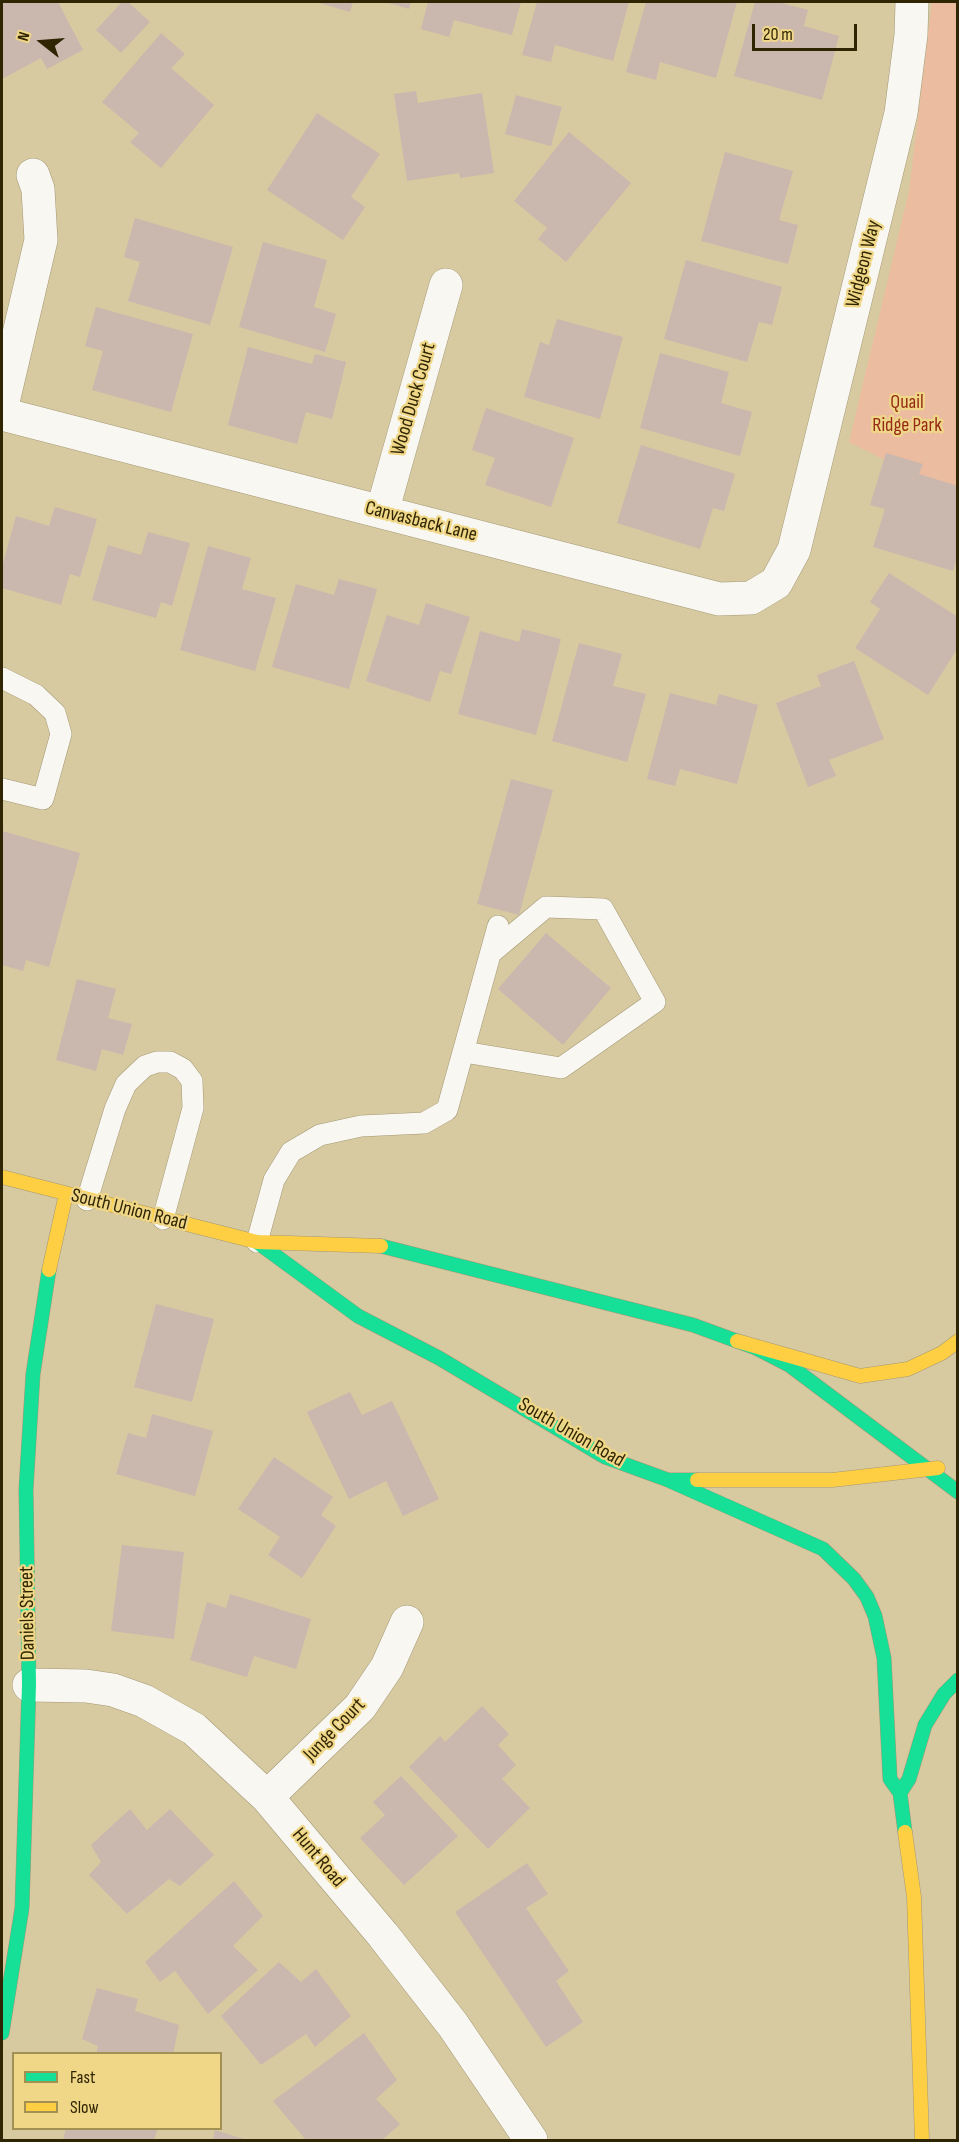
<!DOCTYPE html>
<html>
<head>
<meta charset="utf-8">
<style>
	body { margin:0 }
	#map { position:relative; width:959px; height:2142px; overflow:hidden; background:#d8caa0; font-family:"Sofia Sans Condensed",sans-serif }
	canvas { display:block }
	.frame { position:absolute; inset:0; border:3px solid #2f2503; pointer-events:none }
	.legend { position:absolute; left:12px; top:2052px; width:210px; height:78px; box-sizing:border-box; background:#f0d788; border:2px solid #a39053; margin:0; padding:8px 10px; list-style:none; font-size:18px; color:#2f2503 }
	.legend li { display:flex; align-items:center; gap:12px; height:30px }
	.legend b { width:30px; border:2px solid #a39053 }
	.north { position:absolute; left:12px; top:12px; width:60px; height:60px; -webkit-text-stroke:4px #f0d788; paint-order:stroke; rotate:287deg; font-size:16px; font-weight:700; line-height:24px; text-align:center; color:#2f2503 }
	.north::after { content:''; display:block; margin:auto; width:21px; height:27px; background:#2f2503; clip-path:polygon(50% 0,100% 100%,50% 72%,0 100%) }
	.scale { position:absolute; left:752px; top:24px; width:105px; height:27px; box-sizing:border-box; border:3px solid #2f2503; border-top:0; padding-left:8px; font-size:18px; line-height:21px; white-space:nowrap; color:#2f2503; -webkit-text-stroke:4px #f0d788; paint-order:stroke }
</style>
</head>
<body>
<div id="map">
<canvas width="959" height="2142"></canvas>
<div class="frame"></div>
<ul class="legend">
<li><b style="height:8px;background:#16e098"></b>Fast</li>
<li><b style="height:8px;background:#ffcf43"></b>Slow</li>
</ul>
<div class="north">N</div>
<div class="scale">20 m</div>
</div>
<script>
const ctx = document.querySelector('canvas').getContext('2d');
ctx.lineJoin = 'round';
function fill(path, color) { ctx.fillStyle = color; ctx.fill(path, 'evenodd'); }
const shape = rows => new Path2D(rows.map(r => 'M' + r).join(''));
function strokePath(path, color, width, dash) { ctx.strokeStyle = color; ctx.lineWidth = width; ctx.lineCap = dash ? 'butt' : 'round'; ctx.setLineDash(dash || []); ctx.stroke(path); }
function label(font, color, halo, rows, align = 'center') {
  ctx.font = font + ' "Sofia Sans Condensed",sans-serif'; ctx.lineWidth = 4.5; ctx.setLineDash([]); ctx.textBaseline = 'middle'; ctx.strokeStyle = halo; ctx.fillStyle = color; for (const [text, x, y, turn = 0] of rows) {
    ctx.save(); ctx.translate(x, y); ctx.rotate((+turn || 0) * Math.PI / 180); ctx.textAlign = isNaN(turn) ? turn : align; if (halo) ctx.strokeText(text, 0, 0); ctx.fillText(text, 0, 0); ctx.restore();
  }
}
fill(shape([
	[932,2,957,2,957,496,849,442,909,191]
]), '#ebbc9f');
fill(shape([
	[2,2,58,2,83,50,47,69,41,58,2,79],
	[122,2,128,2,150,22,121,53,96,30],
	[316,2,353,2,350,12],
	[385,2,411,2,409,9],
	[428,2,521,2,512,35,454,20,449,37,421,29],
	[537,2,629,2,613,61,555,45,551,62,522,55],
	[646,2,737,2,716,78,660,62,656,80,626,72],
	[755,2,778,2,808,10,804,26,839,36,822,100,734,76],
	[161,33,185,54,171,68,214,105,161,168,130,142,139,133,102,102],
	[416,91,418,103,482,93,494,173,460,178,459,173,407,181,394,94],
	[516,95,562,107,551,146,505,134],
	[317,113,380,154,351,197,365,207,343,240,267,190],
	[569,132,631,183,566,262,538,239,547,228,514,201],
	[725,152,793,171,779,220,798,225,788,264,701,241],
	[135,218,233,247,210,325,128,301,140,262,124,257],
	[263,242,327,260,314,307,336,314,325,352,239,327],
	[686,260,782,287,772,325,759,322,747,362,664,339],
	[96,307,193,334,171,412,92,390,103,351,85,346],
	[557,319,623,337,600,419,524,397,540,342,549,345],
	[248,347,312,364,315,354,346,362,332,419,306,412,297,444,228,425],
	[660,353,729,372,721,403,752,412,740,456,640,428],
	[486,408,574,438,551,507,485,485,495,458,472,450],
	[641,445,735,474,724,511,713,508,700,549,617,523],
	[886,453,923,464,919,474,958,486,958,557,953,571,873,547,885,509,870,505],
	[55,507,97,519,80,577,70,574,61,605,2,588,2,567,16,516,49,526],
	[148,532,190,543,172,606,161,602,156,618,92,600,108,545,141,555],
	[208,546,251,558,242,589,276,598,255,671,180,650],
	[889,573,958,617,958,648,928,695,855,648,880,609,870,602],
	[339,579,377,589,349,689,272,667,296,584,334,595],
	[426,603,470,617,451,674,440,671,430,702,366,681,387,615,419,625],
	[522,629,561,639,536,735,458,714,480,631,519,642],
	[579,643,622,654,613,686,646,694,627,762,552,741],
	[854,661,884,739,829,760,836,776,808,787,776,703,821,686,817,675],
	[670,693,716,705,719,694,758,705,737,784,680,769,675,786,647,779],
	[511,779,553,790,519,915,477,904],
	[2,831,80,853,49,967,26,960,23,971,2,965],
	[546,933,611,988,563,1045,498,989],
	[77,979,116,989,108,1018,132,1024,123,1055,102,1049,96,1071,56,1060],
	[156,1304,214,1319,192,1402,134,1387],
	[350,1392,362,1415,392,1401,439,1499,403,1516,386,1481,349,1499,307,1412],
	[152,1414,213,1431,195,1496,116,1474,128,1433,146,1438],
	[274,1457,333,1497,321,1515,336,1526,302,1578,268,1555,280,1537,238,1509],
	[122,1545,184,1552,174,1639,111,1631],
	[230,1594,311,1619,296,1669,254,1656,247,1677,190,1660,207,1602,226,1608],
	[482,1706,509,1734,498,1745,516,1765,502,1779,530,1808,488,1849,409,1767,440,1736,445,1742],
	[401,1776,458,1836,404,1885,360,1838,385,1815,373,1802],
	[130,1809,147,1830,170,1809,214,1855,180,1886,169,1879,127,1914,89,1875,101,1862,91,1845],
	[527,1863,548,1894,526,1908,569,1971,556,1981,583,2022,546,2047,455,1912],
	[234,1881,263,1916,233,1946,258,1970,208,2014,175,1971,160,1982,145,1962],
	[279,1962,301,1982,316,1969,351,2016,315,2047,306,2034,261,2065,221,2016],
	[97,1988,138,1999,135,2011,179,2025,173,2054,96,2054,98,2046,82,2039],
	[364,2033,397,2080,376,2099,400,2124,382,2140,306,2140,273,2101],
	[66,2128,158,2128,154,2140,63,2140],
	[215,2130,247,2140,213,2140]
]), '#cab7ae');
const lane = shape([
	[2,678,36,695,55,713,61,734,43,799,2,789],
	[464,1052,561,1068,655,1002,603,909,546,907,491,953],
	[87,1200,115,1109,126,1084,145,1066,157,1062,170,1062,183,1069,192,1081,193,1108,163,1219],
	[257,1242,274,1180,291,1152,320,1135,361,1126,424,1123,447,1110,498,926]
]);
const street = shape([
	[2,406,41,240,38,189,33,175],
	[2,414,719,599,751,598,776,583,794,550,901,113,911,35,912,2],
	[382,512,446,285],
	[29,1685,86,1686,113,1690,144,1701,194,1729,267,1797,383,1935,453,2025,531,2140],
	[267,1797,360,1707,387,1667,407,1622]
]);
const fast = shape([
	[257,1242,358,1316,439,1358,605,1457,668,1480,697,1480],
	[381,1246,693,1325,756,1348,789,1365,958,1492],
	[668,1480,823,1549,854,1579,867,1597,875,1616,884,1658,890,1779,900,1793,905,1832],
	[900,1793,909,1779,925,1725,944,1694,958,1680],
	[2,2033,22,1908,29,1685,26,1489,33,1374,49,1270]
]);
const slow = shape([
	[2,1177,257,1242,381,1246],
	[49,1270,66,1194],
	[737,1341,860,1376,908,1369,942,1353,958,1341],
	[697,1480,832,1480,938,1468],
	[905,1832,914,1897,922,2140]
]);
strokePath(lane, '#a39876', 22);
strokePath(street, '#a39876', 34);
strokePath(fast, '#a39876', 15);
strokePath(slow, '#a39876', 15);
strokePath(lane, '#f9f7f1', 21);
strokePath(street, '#f9f7f1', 33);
strokePath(fast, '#16e098', 14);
strokePath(slow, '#ffcf43', 14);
label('20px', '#2f2503', '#f0d788', [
	["Widgeon Way",864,264,-76],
	["Wood Duck Court",414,399,-74],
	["Canvasback Lane",421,522,14],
	["South Union Road",129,1210,14],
	["South Union Road",571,1433,30],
	["Daniels Street",28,1613,-91],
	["Junge Court",335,1730,-46],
	["Hunt Road",318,1858,50]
]);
label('20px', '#952b16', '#f0d788', [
	["Quail",907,403],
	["Ridge Park",907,426]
]);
</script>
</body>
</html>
